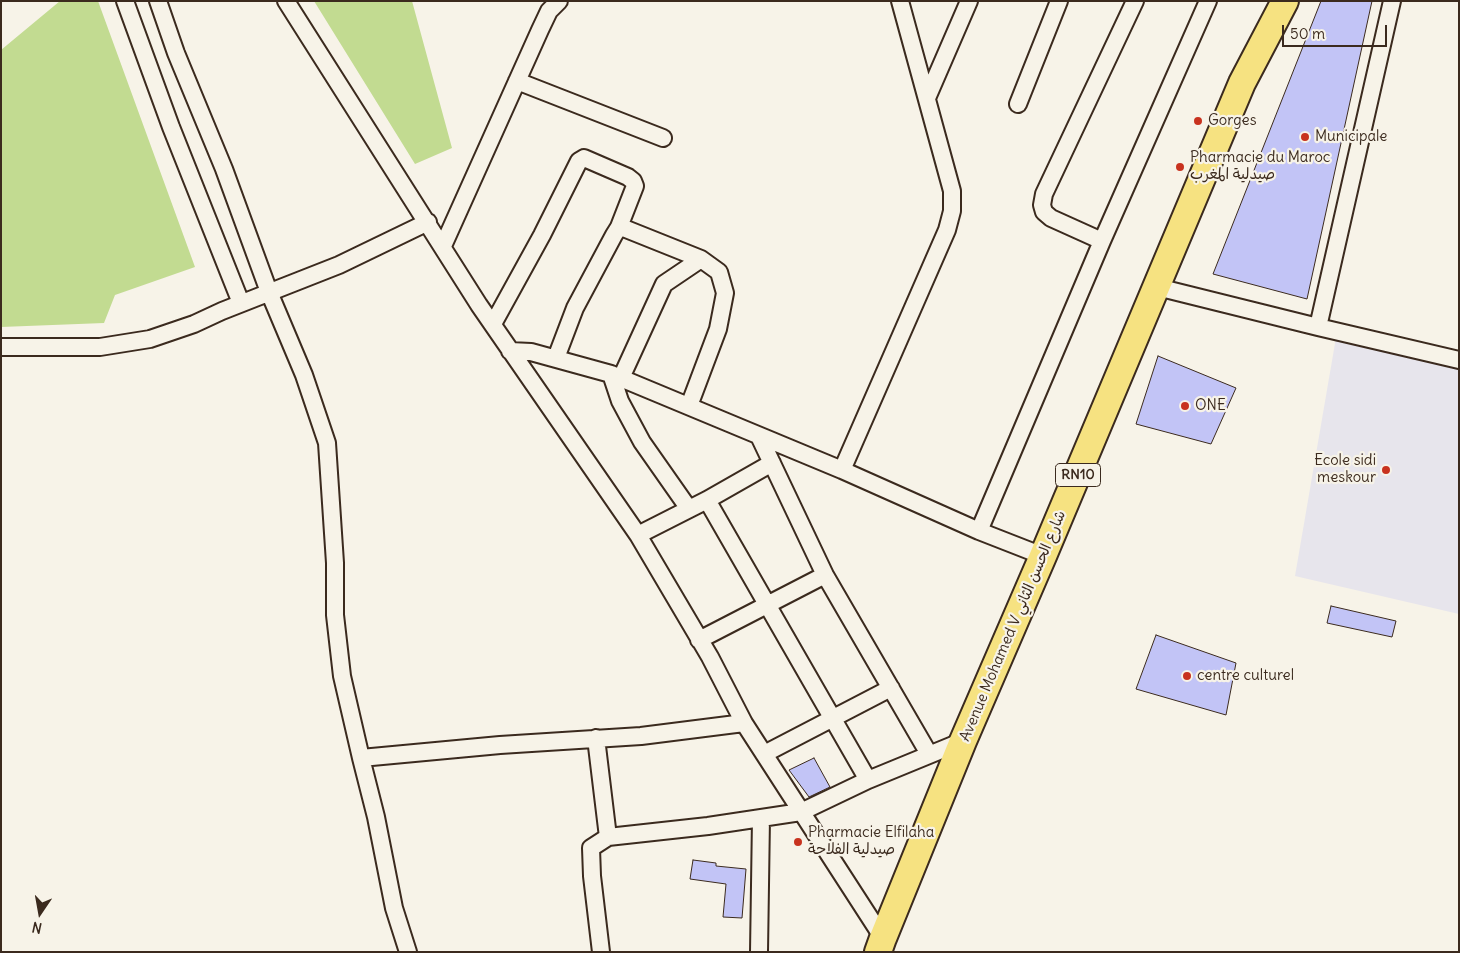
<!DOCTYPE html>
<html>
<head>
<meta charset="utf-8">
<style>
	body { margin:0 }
	#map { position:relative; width:1460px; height:953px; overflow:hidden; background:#f7f3e8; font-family:Delius,sans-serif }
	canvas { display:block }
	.frame { position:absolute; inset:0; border:2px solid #3b2a1e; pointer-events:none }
	.north { position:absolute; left:15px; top:888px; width:50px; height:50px; -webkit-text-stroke:4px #f7f3e8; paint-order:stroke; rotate:192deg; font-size:14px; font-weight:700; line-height:20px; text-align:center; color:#3b2a1e }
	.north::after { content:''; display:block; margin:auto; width:18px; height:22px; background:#3b2a1e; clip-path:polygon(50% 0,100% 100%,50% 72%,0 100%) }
	.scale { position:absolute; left:1282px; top:25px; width:105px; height:22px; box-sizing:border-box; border:2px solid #3b2a1e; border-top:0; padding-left:6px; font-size:15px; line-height:18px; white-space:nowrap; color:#3b2a1e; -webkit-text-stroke:4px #f7f3e8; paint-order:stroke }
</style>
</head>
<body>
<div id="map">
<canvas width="1460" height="953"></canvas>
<div class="frame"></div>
<div class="north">N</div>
<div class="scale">50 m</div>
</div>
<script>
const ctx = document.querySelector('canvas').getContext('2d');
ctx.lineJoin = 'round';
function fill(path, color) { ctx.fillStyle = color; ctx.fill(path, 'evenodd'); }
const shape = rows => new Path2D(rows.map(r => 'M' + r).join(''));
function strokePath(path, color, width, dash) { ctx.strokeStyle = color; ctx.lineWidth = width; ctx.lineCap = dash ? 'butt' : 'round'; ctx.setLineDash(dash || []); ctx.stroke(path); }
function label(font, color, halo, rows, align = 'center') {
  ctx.font = font + ' Delius,"Playpen Sans Arabic",sans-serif'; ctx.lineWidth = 4.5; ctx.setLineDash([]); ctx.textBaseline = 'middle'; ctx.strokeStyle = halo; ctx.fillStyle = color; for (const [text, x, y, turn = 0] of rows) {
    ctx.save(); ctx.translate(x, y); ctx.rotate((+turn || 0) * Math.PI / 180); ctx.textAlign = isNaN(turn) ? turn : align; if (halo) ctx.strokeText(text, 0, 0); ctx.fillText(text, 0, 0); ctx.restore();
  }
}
fill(shape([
	[1338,326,1459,364,1459,614,1295,576]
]), '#e7e5ec');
fill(shape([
	[60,1,98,1,195,267,115,295,104,323,1,327,1,50],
	[314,1,412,1,452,148,415,164]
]), '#c2db91');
const building = shape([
	[1321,1,1372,1,1307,299,1213,274,1321,1],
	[1158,356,1236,388,1211,444,1136,424,1158,356],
	[1331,606,1396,621,1392,637,1327,623,1331,606],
	[1156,635,1236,663,1226,715,1136,689,1156,635],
	[814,758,830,787,809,797,789,770,814,758],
	[693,860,716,863,716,866,746,869,742,918,723,917,726,884,690,879,693,860]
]);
fill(building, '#c2c4f6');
strokePath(building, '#3b2a1e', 1);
const minor = shape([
	[125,1,171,127,241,303],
	[158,1,176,53,224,169,269,292,304,375,327,443,335,563,335,615,342,676,361,758,500,745,641,736,744,723],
	[286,1,479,305,638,535,710,657,744,723,883,938],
	[517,81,663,138],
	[927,98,969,1],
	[1018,104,1059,1],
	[1102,241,1051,218,1044,212,1042,205,1044,194,1135,1],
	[443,246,540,30,549,11,559,1],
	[1157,287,1318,327,1459,360],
	[493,324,542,235,579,161,584,158,628,177,633,181,635,186,619,227],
	[1318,327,1392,1],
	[1,347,100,347,150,339,194,324,222,311,339,265,428,222],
	[510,351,531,352,611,374,842,470,979,531,1043,556],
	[556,358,575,308,614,235,619,227,626,229,701,259,719,272,725,293,718,329,689,406],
	[611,374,620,401,642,442,689,509],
	[621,378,664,284,701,259],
	[759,436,825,575,929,754],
	[842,470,947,230,952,211,952,191,900,1],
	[707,500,868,780],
	[979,531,1102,241,1208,1],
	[638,535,707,500,772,463],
	[699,640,825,575],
	[596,738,608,837],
	[764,754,891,688],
	[361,758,376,817,394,908,408,952],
	[601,952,592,876,591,848,608,837,708,826,801,812,868,780,963,741],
	[759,952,761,818]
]);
const primary = shape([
	[878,952,883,938,963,741,1043,556,1242,83,1285,1]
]);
strokePath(minor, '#3b2a1e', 20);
strokePath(primary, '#3b2a1e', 30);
strokePath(minor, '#f7f3e8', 16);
strokePath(primary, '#f6e281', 26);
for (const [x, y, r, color] of [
	[1198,121,5,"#c8321e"],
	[1305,137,5,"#c8321e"],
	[1180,167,5,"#c8321e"],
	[1185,406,5,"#c8321e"],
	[1386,470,5,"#c8321e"],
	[1187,676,5,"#c8321e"],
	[798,842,5,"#c8321e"]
]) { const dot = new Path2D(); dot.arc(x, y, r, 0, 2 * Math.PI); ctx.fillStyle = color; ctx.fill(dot); strokePath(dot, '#f7f3e8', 2); }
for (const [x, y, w] of [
	[1078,475,45]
]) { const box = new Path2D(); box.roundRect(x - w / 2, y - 11.5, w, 23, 4); ctx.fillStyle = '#f7f3e8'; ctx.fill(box); strokePath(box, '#3b2a1e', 1); }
label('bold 14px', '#3b2a1e', null, [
	["RN10",1078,475]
]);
label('15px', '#3b2a1e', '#f7f3e8', [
	["Gorges",1208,121],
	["Municipale",1315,137],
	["Pharmacie du Maroc",1190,158],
	["صيدلية المغرب",1190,175],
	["ONE",1195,406],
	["Ecole sidi",1376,461,"right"],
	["meskour",1376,478,"right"],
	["centre culturel",1197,676],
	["Pharmacie Elfilaha",808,833],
	["صيدلية الفلاحة",808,850]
], 'left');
label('15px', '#3b2a1e', '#f7f3e8', [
	["Avenue Mohamed V شارع الحسن الثاني",1013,626,-67]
]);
</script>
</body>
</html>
